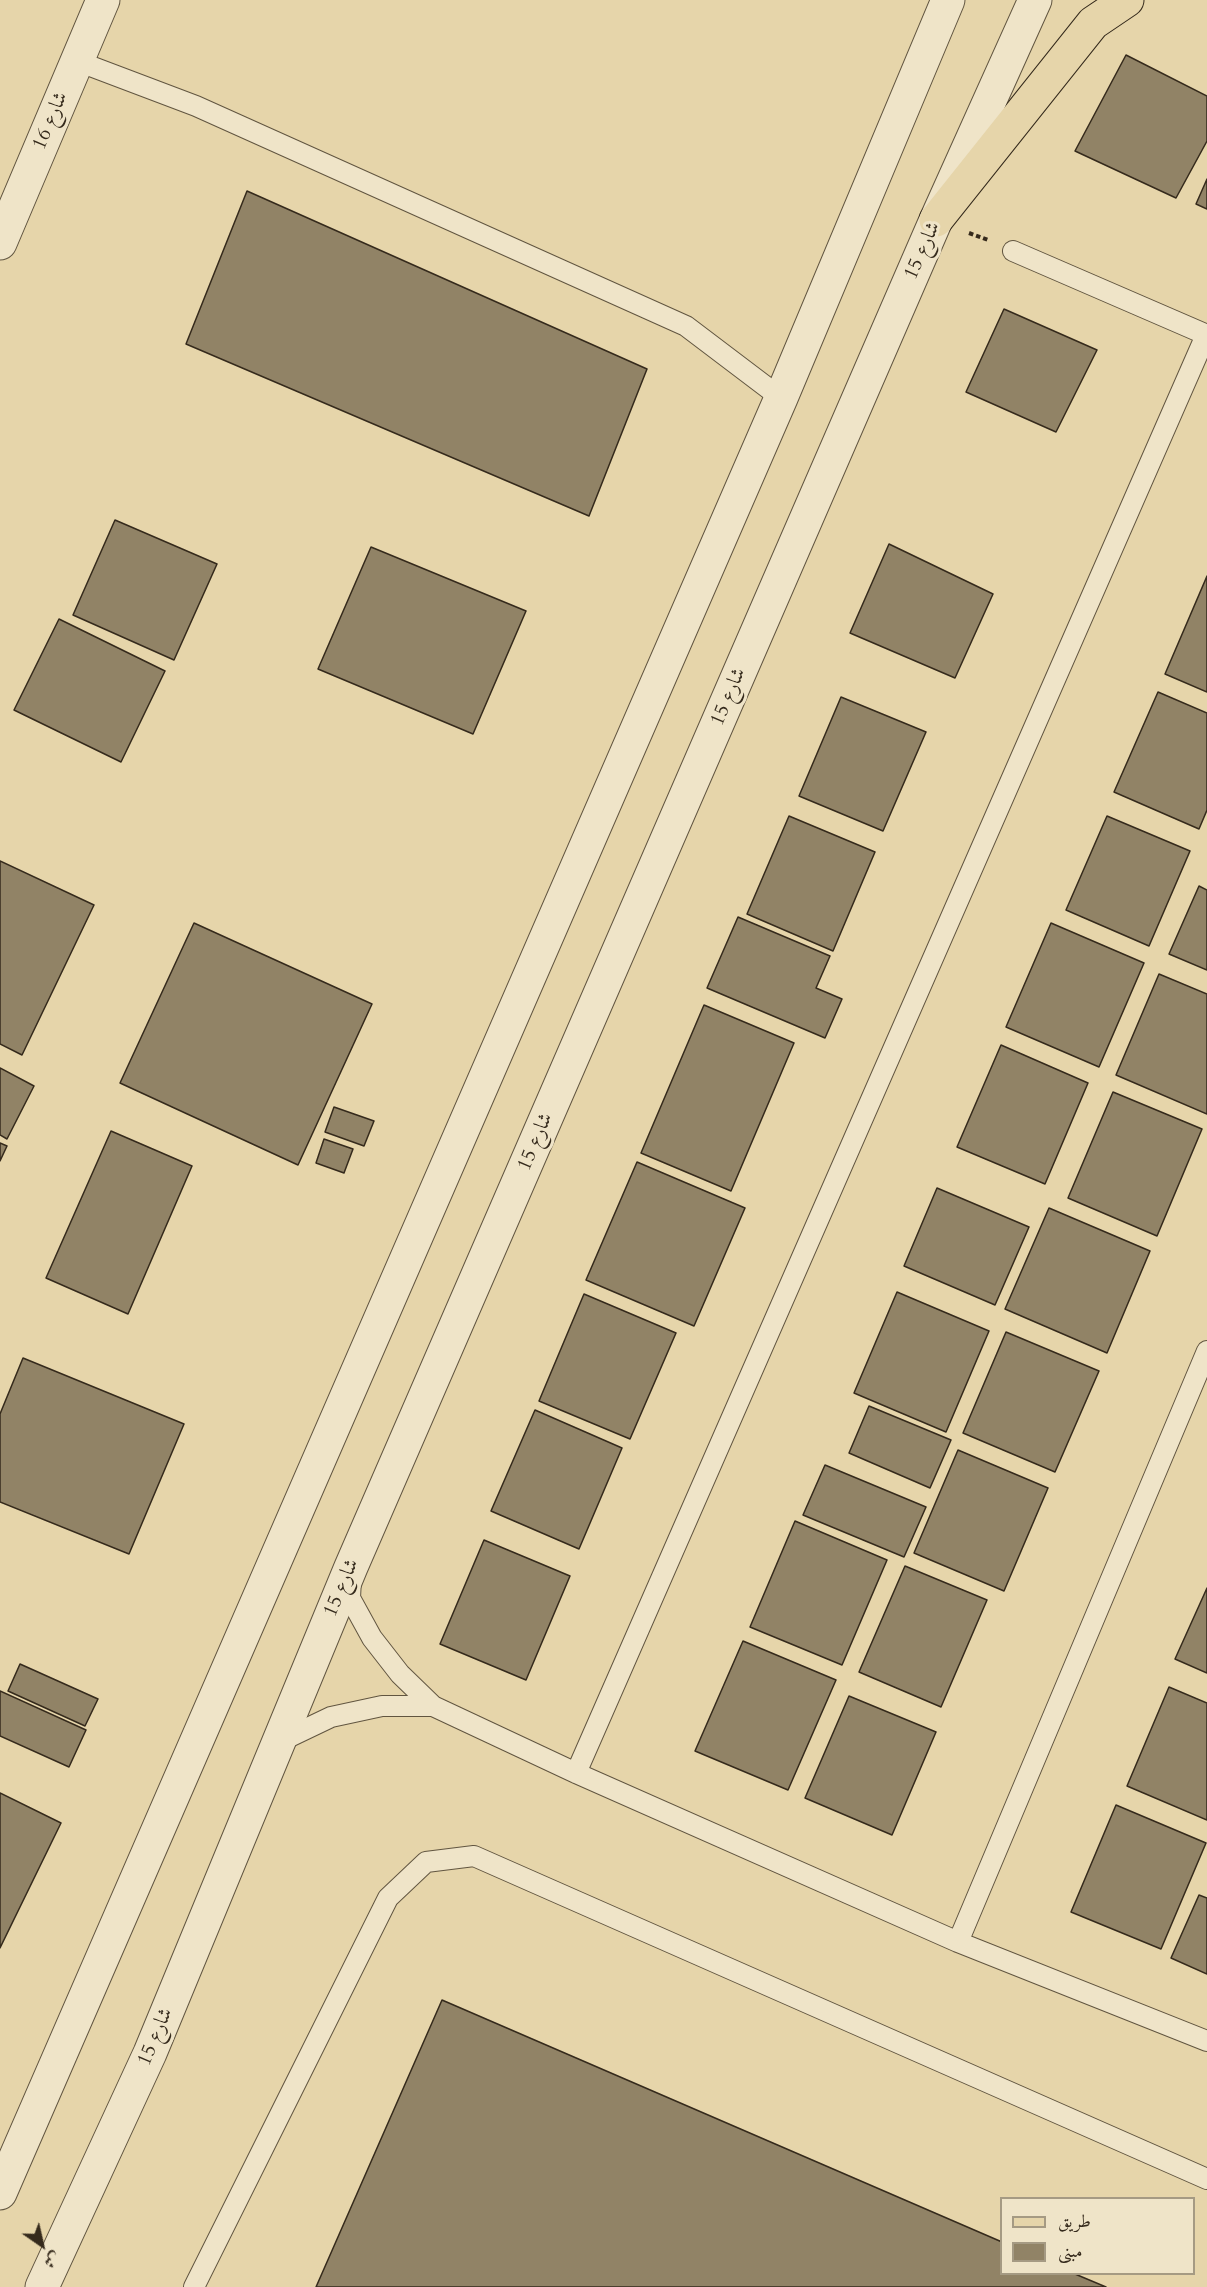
<!DOCTYPE html>
<html>
<head>
<meta charset="utf-8">
<style>
	body { margin:0 }
	#map { position:relative; width:1207px; height:2287px; overflow:hidden; background:#e6d5aa; font-family:Cardo,Amiri,serif }
	canvas { display:block }
	.legend { position:absolute; left:1000px; top:2197px; width:195px; height:78px; box-sizing:border-box; background:#efe4c8; border:2px solid #a59a83; margin:0; padding:8px 10px; list-style:none; font-size:18px; color:#352a1c }
	.legend li { display:flex; align-items:center; gap:12px; height:30px }
	.legend b { width:30px; border:2px solid #a59a83 }
	.north { position:absolute; left:12px; top:2215px; width:60px; height:60px; -webkit-text-stroke:4px #efe4c8; paint-order:stroke; rotate:146deg; font-size:16px; font-weight:700; line-height:24px; text-align:center; color:#352a1c }
	.north::after { content:''; display:block; margin:auto; width:21px; height:27px; background:#352a1c; clip-path:polygon(50% 0,100% 100%,50% 72%,0 100%) }
</style>
</head>
<body>
<div id="map">
<canvas width="1207" height="2287"></canvas>
<ul class="legend">
<li><b style="height:8px;background:#e6d5aa"></b>طريق</li>
<li><b style="height:16px;background:#918366"></b>مبنى</li>
</ul>
<div class="north">ش</div>
</div>
<script>
const ctx = document.querySelector('canvas').getContext('2d');
ctx.lineJoin = 'round';
function fill(path, color) { ctx.fillStyle = color; ctx.fill(path, 'evenodd'); }
const shape = rows => new Path2D(rows.map(r => 'M' + r).join(''));
function strokePath(path, color, width, dash) { ctx.strokeStyle = color; ctx.lineWidth = width; ctx.lineCap = dash ? 'butt' : 'round'; ctx.setLineDash(dash || []); ctx.stroke(path); }
function label(font, color, halo, rows, align = 'center') {
  ctx.font = font + ' Cardo,Amiri,serif'; ctx.lineWidth = 6; ctx.setLineDash([]); ctx.textBaseline = 'middle'; ctx.strokeStyle = halo; ctx.fillStyle = color; for (const [text, x, y, turn = 0] of rows) {
    ctx.save(); ctx.translate(x, y); ctx.rotate((+turn || 0) * Math.PI / 180); ctx.textAlign = isNaN(turn) ? turn : align; if (halo) ctx.strokeText(text, 0, 0); ctx.fillText(text, 0, 0); ctx.restore();
  }
}
const building = shape([
	[1126,55,1207,96,1207,141,1176,198,1075,151,1126,55],
	[1207,179,1207,209,1196,204,1207,179],
	[247,191,647,369,589,516,186,344,247,191],
	[1004,309,1097,350,1056,432,966,392,1004,309],
	[115,520,217,564,174,660,73,615,115,520],
	[889,544,993,594,955,678,850,633,889,544],
	[371,547,526,611,473,734,318,669,371,547],
	[1207,576,1207,692,1165,674,1207,576],
	[59,619,165,671,121,762,14,710,59,619],
	[1158,692,1207,713,1207,810,1199,829,1114,792,1158,692],
	[841,697,926,732,883,831,799,796,841,697],
	[789,816,875,852,833,951,747,914,789,816],
	[1107,816,1190,851,1149,946,1066,910,1107,816],
	[0,861,94,905,22,1055,0,1044,0,861],
	[1199,886,1207,890,1207,970,1169,954,1199,886],
	[738,917,830,956,816,988,842,999,825,1038,707,988,738,917],
	[194,923,372,1004,298,1165,120,1083,194,923],
	[1051,923,1144,963,1099,1067,1006,1027,1051,923],
	[1159,974,1207,994,1207,1114,1116,1075,1159,974],
	[704,1005,794,1043,731,1191,641,1153,704,1005],
	[1001,1045,1088,1083,1045,1184,957,1147,1001,1045],
	[0,1068,34,1086,7,1139,0,1135,0,1068],
	[1113,1092,1202,1129,1157,1236,1068,1198,1113,1092],
	[334,1107,374,1121,364,1146,325,1132,334,1107],
	[111,1131,192,1166,128,1314,46,1278,111,1131],
	[324,1139,353,1149,344,1173,316,1163,324,1139],
	[0,1143,7,1146,0,1161,0,1143],
	[637,1162,745,1208,694,1326,586,1280,637,1162],
	[937,1188,1029,1227,995,1305,904,1266,937,1188],
	[1049,1208,1150,1251,1107,1353,1005,1309,1049,1208],
	[897,1292,989,1331,946,1432,854,1393,897,1292],
	[584,1294,676,1333,630,1439,539,1401,584,1294],
	[1006,1332,1099,1371,1055,1472,963,1433,1006,1332],
	[23,1358,184,1424,129,1554,0,1502,0,1414,23,1358],
	[869,1406,951,1440,930,1488,849,1453,869,1406],
	[535,1410,622,1448,579,1549,491,1511,535,1410],
	[958,1450,1048,1488,1004,1591,914,1553,958,1450],
	[825,1465,926,1507,904,1557,803,1515,825,1465],
	[795,1521,887,1560,842,1665,750,1627,795,1521],
	[484,1540,570,1576,526,1680,440,1644,484,1540],
	[905,1566,987,1600,941,1707,859,1672,905,1566],
	[1207,1588,1207,1673,1175,1659,1207,1588],
	[743,1641,836,1680,788,1790,695,1751,743,1641],
	[20,1664,98,1699,85,1726,8,1691,20,1664],
	[1169,1687,1207,1703,1207,1820,1127,1786,1169,1687],
	[0,1691,86,1730,69,1767,0,1736,0,1691],
	[849,1696,936,1732,892,1835,805,1798,849,1696],
	[0,1793,61,1823,0,1948,0,1793],
	[1116,1805,1206,1843,1161,1949,1071,1912,1116,1805],
	[1199,1895,1207,1898,1207,1974,1171,1958,1199,1895],
	[442,2000,1002,2242,1002,2274,1075,2274,1106,2287,316,2287,442,2000]
]);
fill(building, '#918366');
strokePath(building, '#352a1c', 1.5);
const lane = shape([
	[77,61,196,106,686,326,781,398],
	[1013,251,1207,335],
	[351,1579,350,1598,372,1638,400,1674,433,1706,576,1773,958,1942,1207,2041],
	[282,1746,285,1739,331,1717,382,1706,433,1706],
	[576,1773,1206,335],
	[958,1942,1207,1351],
	[194,2287,388,1898,426,1862,474,1856,1207,2179]
]);
const street = shape([
	[0,243,103,0],
	[0,2193,781,398,948,0],
	[42,2287,150,2053,351,1567,936,220,1035,0]
]);
const primary = shape([
	[936,220,1093,23,1127,0]
]);
strokePath(lane, '#615540', 22);
strokePath(street, '#615540', 35);
strokePath(primary, '#352a1c', 35);
strokePath(shape([
	[969,233,988,240]
]), '#352a1c', 4, [4.5, 3]);
strokePath(lane, '#efe4c8', 20);
strokePath(street, '#efe4c8', 33);
strokePath(primary, '#e6d5aa', 33);
label('20px', '#352a1c', '#efe4c8', [
	["شارع 16",51,121,-67],
	["شارع 15",923,251,-66],
	["شارع 15",729,697,-67],
	["شارع 15",536,1142,-67],
	["شارع 15",342,1588,-67],
	["شارع 15",156,2037,-67]
]);
</script>
</body>
</html>
